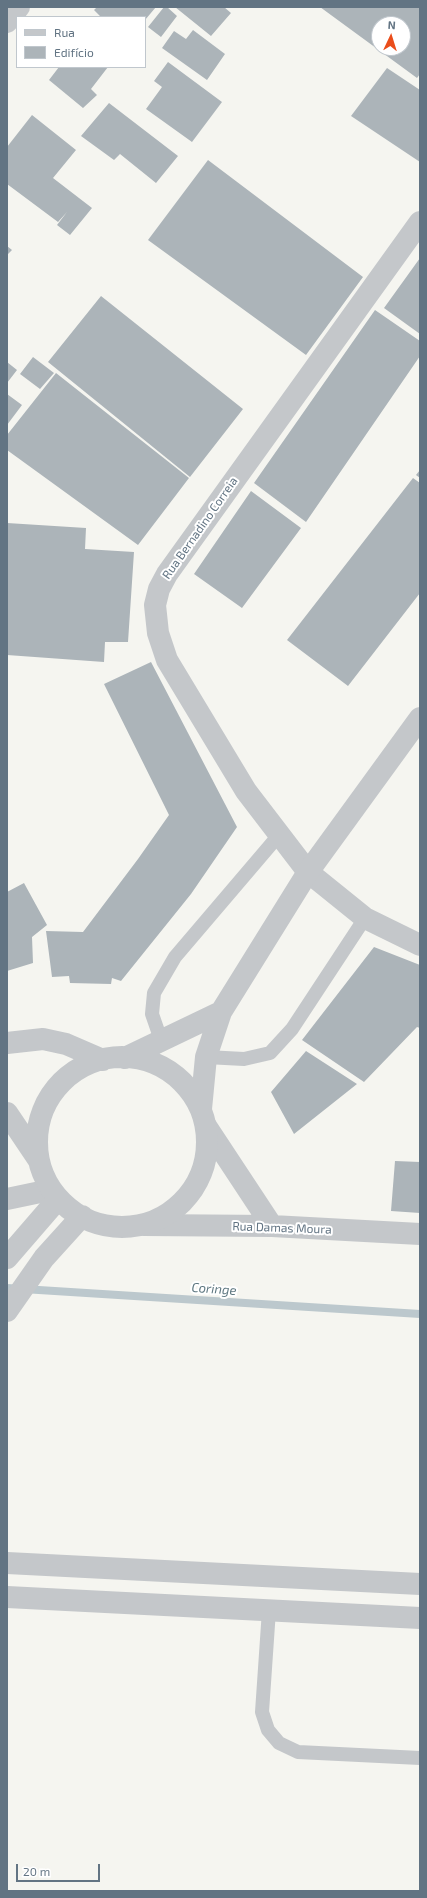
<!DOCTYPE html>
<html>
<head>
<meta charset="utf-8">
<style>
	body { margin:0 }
	#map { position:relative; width:427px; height:1898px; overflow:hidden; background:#f5f5f0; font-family:"Exo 2",sans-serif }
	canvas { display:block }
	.frame { position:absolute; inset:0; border:8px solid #627483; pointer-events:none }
	.legend { position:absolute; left:16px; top:16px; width:130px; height:52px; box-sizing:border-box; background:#fff; border:1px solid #c0c7cd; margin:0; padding:5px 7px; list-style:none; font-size:12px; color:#627483 }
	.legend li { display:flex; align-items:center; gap:8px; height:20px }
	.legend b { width:20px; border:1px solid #c0c7cd }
	.north { position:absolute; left:371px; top:16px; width:40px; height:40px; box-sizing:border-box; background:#fff; border:1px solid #c0c7cd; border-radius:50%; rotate:4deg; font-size:11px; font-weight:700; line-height:16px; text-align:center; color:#627483 }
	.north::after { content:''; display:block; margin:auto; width:14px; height:18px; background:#ea4d1b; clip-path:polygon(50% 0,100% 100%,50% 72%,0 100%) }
	.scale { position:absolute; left:16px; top:1864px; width:84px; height:18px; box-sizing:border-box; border:2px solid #627483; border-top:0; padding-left:5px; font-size:12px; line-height:14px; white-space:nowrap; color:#627483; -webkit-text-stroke:3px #fff; paint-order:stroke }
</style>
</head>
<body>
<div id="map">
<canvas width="427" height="1898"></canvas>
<div class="frame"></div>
<ul class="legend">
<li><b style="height:5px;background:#c4c7ca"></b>Rua</li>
<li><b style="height:11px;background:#acb4b9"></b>Edifício</li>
</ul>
<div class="north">N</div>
<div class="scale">20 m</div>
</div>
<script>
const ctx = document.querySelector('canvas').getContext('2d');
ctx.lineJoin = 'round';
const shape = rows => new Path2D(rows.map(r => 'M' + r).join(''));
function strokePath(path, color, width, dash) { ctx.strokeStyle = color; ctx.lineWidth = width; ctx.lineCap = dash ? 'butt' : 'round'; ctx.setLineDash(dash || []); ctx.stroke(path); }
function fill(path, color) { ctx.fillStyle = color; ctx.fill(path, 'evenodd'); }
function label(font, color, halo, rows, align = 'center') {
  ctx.font = font + ' "Exo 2",sans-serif'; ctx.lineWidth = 4; ctx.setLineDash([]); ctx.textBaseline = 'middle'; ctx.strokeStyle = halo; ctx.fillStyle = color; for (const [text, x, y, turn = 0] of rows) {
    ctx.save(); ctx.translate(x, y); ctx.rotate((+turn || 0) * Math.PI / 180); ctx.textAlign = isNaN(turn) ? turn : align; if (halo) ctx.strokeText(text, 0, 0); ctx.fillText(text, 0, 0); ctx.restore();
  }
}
strokePath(shape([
	[7,1288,420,1314]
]), '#bcc8cd', 8);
fill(shape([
	[97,7,156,7,145,20,145,17,101,17,94,10],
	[164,7,167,7,177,16,161,37,148,27],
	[175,7,224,7,231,13,211,36],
	[320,7,420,7,420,74,417,78],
	[379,24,403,24,403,48,379,48],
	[193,30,225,54,207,80,162,48,174,31,186,39],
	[168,62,222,102,192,142,146,109,162,87,154,81],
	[59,67,108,67,91,89,97,95,83,108,49,80],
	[387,68,420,90,420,162,351,116],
	[109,103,178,156,156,183,120,154,114,160,81,136],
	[32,115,76,150,53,178,92,208,70,235,57,225,67,212,58,222,7,184,7,147],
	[208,160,363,277,306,355,148,240],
	[7,246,12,250,7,255],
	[420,258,420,334,384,308],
	[101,296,243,409,190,477,48,362],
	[375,310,420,341,420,356,306,522,254,483],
	[33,357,54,373,40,389,20,374],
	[7,362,17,370,7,383],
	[56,373,189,478,138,545,7,450,7,435],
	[7,394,22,405,7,425],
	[420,470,420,478,416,475],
	[413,478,420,483,420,593,348,686,287,640],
	[251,491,301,528,242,608,194,574],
	[7,523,86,528,85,549,134,552,128,642,105,642,104,662,7,655],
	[151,662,237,827,191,894,121,981,112,978,111,984,70,983,69,976,52,977,46,931,83,932,138,859,169,815,104,684],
	[24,883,47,925,32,937,33,963,7,971,7,892],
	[374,947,420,965,420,1028,417,1027,364,1082,302,1040],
	[306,1051,357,1084,294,1134,271,1092],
	[395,1161,420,1162,420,1213,391,1211]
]), '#acb4b9');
strokePath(shape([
	[161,1040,152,1014,154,993,175,957,279,835],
	[206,1057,244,1059,270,1053,292,1029,365,918],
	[269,1610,262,1712,268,1730,279,1743,298,1752,420,1758]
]), '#c4c7ca', 14);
strokePath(shape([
	[420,222,167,574,159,589,155,605,158,633,167,660,246,791,308,872,365,918,420,945],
	[206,1126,272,1226],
	[7,1199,50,1190],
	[144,1225,272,1226,420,1234],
	[7,1563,420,1584],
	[7,1597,420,1618]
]), '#c4c7ca', 22);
strokePath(shape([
	[7,22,19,7],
	[7,1043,43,1039,66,1044,103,1060],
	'37 1142a85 85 0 1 1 170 0a85 85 0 1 1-170 0Z',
	[125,1058,221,1012],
	[201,1109,206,1057,221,1012,308,872,420,718],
	[7,1113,38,1159],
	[7,1258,58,1199],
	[7,1311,44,1258,82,1216]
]), '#c4c7ca', 22);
label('12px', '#627483', '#fff', [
	["Rua Bernadino Correia",200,528,-55],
	["Rua Damas Moura",282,1228,2]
]);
label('italic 13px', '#5e7780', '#fff', [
	["Coringe",214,1289,4]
]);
</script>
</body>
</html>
